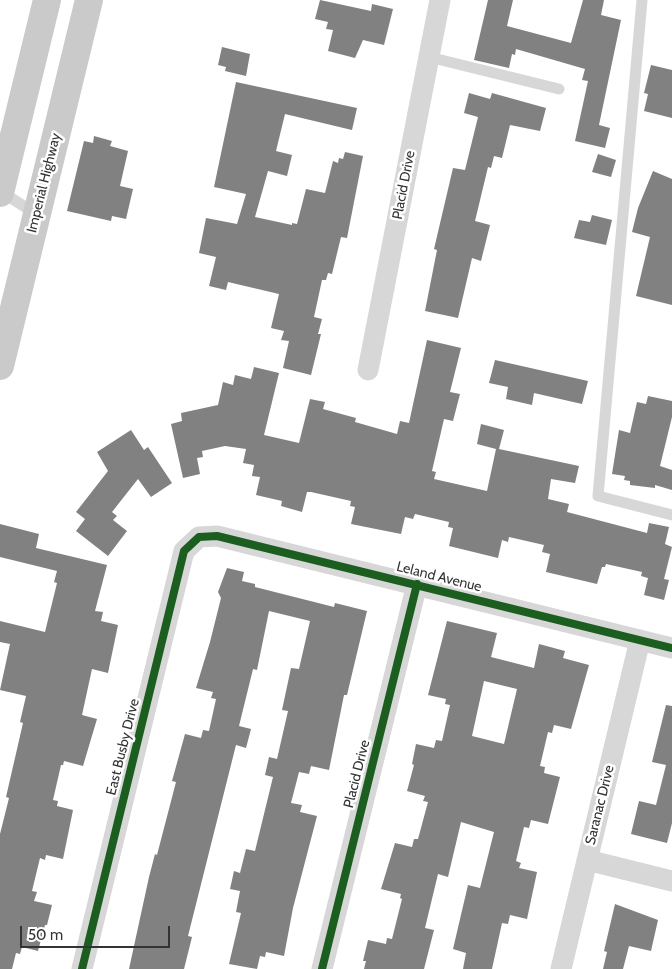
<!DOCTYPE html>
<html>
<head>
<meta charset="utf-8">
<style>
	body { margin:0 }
	#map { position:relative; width:672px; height:969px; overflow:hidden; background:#fff; font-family:Cabin,sans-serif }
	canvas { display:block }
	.scale { position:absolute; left:20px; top:926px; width:150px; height:22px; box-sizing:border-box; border:2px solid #333; border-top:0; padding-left:6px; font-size:15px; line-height:18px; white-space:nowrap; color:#333; -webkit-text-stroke:4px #fff; paint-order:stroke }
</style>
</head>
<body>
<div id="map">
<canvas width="672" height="969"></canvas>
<div class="scale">50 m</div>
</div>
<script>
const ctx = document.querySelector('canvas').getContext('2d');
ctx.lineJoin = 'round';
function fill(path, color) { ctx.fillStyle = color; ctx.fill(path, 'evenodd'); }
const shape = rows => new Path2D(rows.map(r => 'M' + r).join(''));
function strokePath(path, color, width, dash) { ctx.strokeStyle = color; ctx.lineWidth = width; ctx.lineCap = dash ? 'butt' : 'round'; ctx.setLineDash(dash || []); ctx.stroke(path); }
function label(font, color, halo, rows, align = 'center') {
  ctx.font = font + ' Cabin,sans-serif'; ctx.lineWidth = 5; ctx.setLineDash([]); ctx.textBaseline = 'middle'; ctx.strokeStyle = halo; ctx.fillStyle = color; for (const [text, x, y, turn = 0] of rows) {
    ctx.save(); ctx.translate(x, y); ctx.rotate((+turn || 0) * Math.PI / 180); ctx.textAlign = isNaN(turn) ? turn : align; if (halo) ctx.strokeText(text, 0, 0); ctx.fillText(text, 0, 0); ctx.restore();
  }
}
fill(shape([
	[320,0,371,11,372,4,393,9,384,45,363,40,355,58,328,51,333,30,326,29,328,22,315,19],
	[488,0,513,0,507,26,571,43,583,0,604,0,601,15,621,20,599,125,610,128,605,148,575,141,588,81,582,80,585,69,516,49,515,55,512,54,509,68,474,60],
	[222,47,250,54,246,76,225,71,226,67,218,65],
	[651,65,672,70,672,118,644,111,648,94,644,93],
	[236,82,357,108,352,130,285,114,276,151,292,155,287,176,268,171,255,217,292,225,292,223,297,224,306,189,325,193,333,161,338,163,339,158,343,159,345,152,363,156,347,238,341,237,332,274,328,273,326,280,322,280,314,317,322,319,318,334,321,334,311,375,283,368,289,341,281,340,284,331,271,328,279,294,228,282,226,290,209,286,216,257,199,253,206,218,237,224,246,194,214,187],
	[469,93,490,99,492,93,546,108,540,131,510,125,502,158,494,156,491,168,488,167,475,221,490,225,481,261,472,258,458,318,425,311,437,250,434,249,453,168,465,170,478,117,464,113],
	[94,136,112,141,110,146,128,151,120,186,133,189,126,219,112,216,111,221,67,211,84,141,93,143],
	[598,154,616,160,611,177,592,172],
	[653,171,672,179,672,305,636,296,650,237,632,232,638,208],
	[592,215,612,220,606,245,574,238,579,220,590,222],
	[427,340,461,348,450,392,460,394,453,421,444,419,432,471,436,472,434,479,487,491,496,449,477,444,481,424,504,430,499,449,579,466,575,483,551,479,548,499,569,504,567,512,647,533,649,523,669,527,665,544,672,547,664,579,669,580,664,600,644,595,648,578,641,576,642,572,606,564,605,567,602,567,597,584,546,572,550,554,542,552,544,545,509,537,508,542,502,540,498,558,449,546,453,528,448,527,449,522,415,514,413,519,405,517,401,534,351,524,355,507,350,506,351,501,311,492,307,492,302,512,281,506,282,501,256,495,260,477,252,476,254,465,243,463,246,449,225,446,202,451,203,457,197,458,200,474,183,478,171,424,182,421,181,413,218,405,223,382,233,385,235,375,251,379,254,367,279,373,264,435,299,443,310,399,325,402,323,409,356,418,355,422,397,434,400,421,409,423],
	[495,360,588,381,582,404,534,393,532,405,506,399,508,387,489,383],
	[648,396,672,401,672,417,660,466,672,470,672,490,655,485,655,488,630,485,630,481,624,480,625,476,612,474,619,430,630,433,637,402,646,404],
	[131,430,144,450,148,447,172,483,151,497,138,479,112,512,117,516,113,520,127,531,108,556,76,531,85,519,76,512,108,471,97,452],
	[0,524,39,534,36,548,107,565,95,611,103,612,101,621,118,625,108,673,92,669,82,715,97,719,83,766,64,761,63,765,61,765,53,800,58,801,57,806,73,810,63,859,46,855,45,860,40,858,32,891,37,892,34,901,52,905,47,925,45,925,38,951,22,947,20,954,16,953,12,969,0,969,0,834,9,798,6,797,23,723,20,722,26,696,0,690,10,644,0,642,0,621,45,632,57,583,54,582,57,571,0,557],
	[227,568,244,572,242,581,255,584,255,587,334,607,335,603,367,611,347,695,344,695,329,770,311,766,309,774,299,772,291,803,302,805,300,812,317,816,293,908,284,956,266,952,265,957,260,956,257,969,229,964,241,913,236,912,240,891,230,889,234,871,240,873,246,849,255,851,273,777,265,775,269,757,277,759,288,711,282,710,291,668,299,669,310,621,269,611,257,670,253,669,239,726,251,729,246,748,236,745,188,936,192,937,184,969,129,969,149,877,155,854,157,855,176,782,172,781,185,734,201,738,203,730,209,731,216,699,211,698,213,692,196,688,210,642,221,598,218,592],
	[447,621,497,633,491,657,534,668,539,644,565,651,563,658,589,665,571,729,554,725,552,733,548,732,540,766,545,767,544,773,560,777,548,824,531,820,529,828,524,827,516,861,521,863,519,868,537,872,527,919,510,915,508,924,502,923,492,969,463,969,466,953,453,949,468,885,480,888,494,832,461,822,448,877,438,874,425,928,434,930,424,969,364,969,366,961,363,961,368,940,386,944,387,938,392,939,402,899,400,898,401,894,381,889,395,843,412,847,414,839,418,839,428,802,423,801,425,796,407,791,414,765,412,764,416,744,434,748,436,740,442,741,450,705,445,704,446,699,428,695],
	[484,681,517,689,504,744,472,736],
	[666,705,672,706,672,823,667,843,631,834,639,801,656,805,666,765,652,762],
	[615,904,658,920,651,951,629,946,623,969,603,969,607,952,604,951]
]), '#818181');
strokePath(shape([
	[642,0,598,496,672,515],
	[429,57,559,89],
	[0,191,36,214]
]), '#d7d7d7', 11);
strokePath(shape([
	[368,370,440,0],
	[587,860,672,881],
	[82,969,184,551,199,537,217,536,672,648],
	[322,969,417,584],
	[561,969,640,640]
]), '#d7d7d7', 21);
strokePath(shape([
	[0,193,47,0],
	[0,366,89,0]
]), '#cacaca', 28);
strokePath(shape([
	[82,969,184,551,199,537,217,536,672,648],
	[322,969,417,584]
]), '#1b5e20', 8);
label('14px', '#333', '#fff', [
	["Imperial Highway",44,183,-76],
	["Placid Drive",404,185,-79],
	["Leland Avenue",439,577,14],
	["East Busby Drive",123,747,-76],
	["Placid Drive",357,774,-76],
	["Saranac Drive",600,805,-76]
]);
</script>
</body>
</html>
